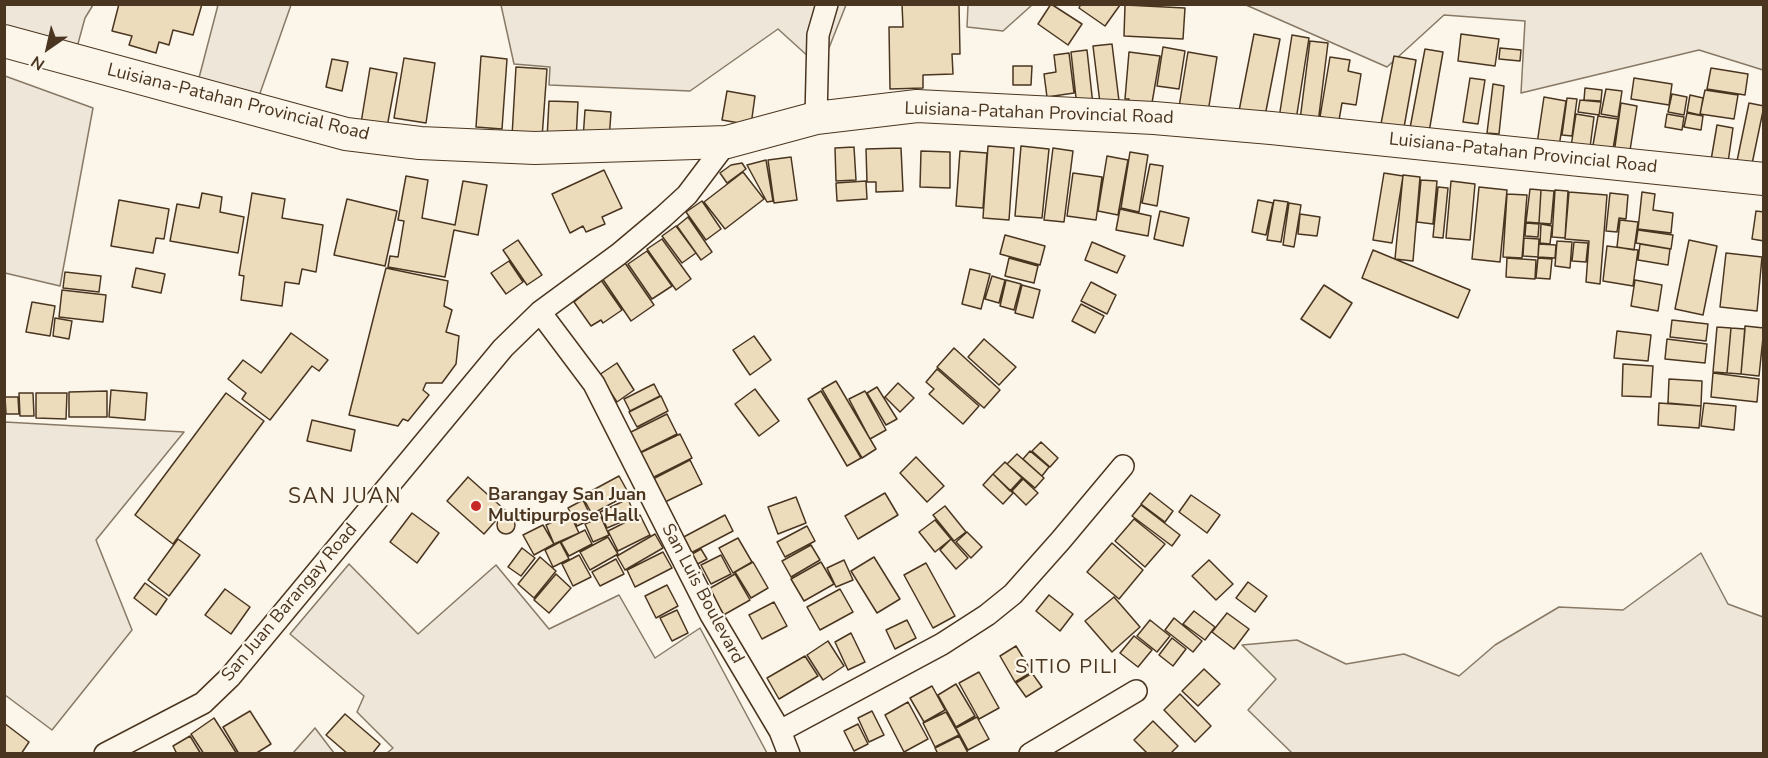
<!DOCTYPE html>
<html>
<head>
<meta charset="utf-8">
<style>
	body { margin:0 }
	#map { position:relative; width:1768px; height:758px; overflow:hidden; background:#fbf6e9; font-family:"Nunito Sans",sans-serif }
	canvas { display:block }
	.frame { position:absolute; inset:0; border:6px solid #4a3520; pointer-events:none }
	.north { position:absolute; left:18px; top:18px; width:60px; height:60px; -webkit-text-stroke:4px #fbf6e9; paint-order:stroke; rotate:214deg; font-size:16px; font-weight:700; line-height:24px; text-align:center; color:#4a3520 }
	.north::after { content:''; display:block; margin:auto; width:21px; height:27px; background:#4a3520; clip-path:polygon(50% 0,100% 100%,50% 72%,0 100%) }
</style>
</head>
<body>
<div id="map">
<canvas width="1768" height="758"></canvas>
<div class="frame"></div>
<div class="north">N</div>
</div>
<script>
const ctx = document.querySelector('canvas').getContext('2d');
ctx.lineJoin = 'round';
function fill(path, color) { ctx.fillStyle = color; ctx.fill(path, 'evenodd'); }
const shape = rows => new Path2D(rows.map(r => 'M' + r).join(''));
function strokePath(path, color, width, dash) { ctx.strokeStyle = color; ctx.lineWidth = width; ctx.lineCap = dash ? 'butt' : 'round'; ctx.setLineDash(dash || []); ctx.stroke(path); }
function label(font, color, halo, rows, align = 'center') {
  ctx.font = font + ' "Nunito Sans",sans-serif'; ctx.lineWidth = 4.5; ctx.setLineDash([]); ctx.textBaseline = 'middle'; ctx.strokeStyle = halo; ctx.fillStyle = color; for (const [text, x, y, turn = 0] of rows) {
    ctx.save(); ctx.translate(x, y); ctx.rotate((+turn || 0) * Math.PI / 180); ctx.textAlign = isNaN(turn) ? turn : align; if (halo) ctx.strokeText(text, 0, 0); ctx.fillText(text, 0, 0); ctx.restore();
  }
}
const green = shape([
	[4,5,93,5,85,18,70,73,5,55,4,5],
	[218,5,291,5,252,116,194,97,218,5],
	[501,5,846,5,821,68,778,29,690,91,549,85,550,67,514,64,501,5],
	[968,5,968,4,1032,5,1003,31,967,27,968,5],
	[1246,5,1763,5,1763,70,1699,50,1521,93,1525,21,1444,15,1387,67,1246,5],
	[5,76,93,108,60,286,5,273,5,76],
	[5,422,184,432,96,540,132,630,52,730,5,695,5,422],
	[1701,553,1728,604,1763,617,1763,753,1292,753,1248,710,1276,679,1242,645,1297,640,1346,664,1404,654,1459,676,1495,645,1559,607,1623,610,1701,553],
	[349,564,418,634,496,565,549,629,619,595,655,658,700,628,767,753,387,753,393,748,357,712,364,696,290,634,349,564],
	[315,728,334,753,293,753,315,728]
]);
fill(green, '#ede6d9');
strokePath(green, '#887966', 1.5);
const building = shape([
	[119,4,202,4,193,35,173,30,169,45,159,42,156,53,129,45,132,36,112,31,119,4],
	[902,4,959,4,960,54,952,54,953,74,923,75,923,88,890,89,889,27,903,27,902,4],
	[1051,4,1082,24,1068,45,1038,24,1051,4],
	[1081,4,1119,4,1120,5,1105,26,1079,8,1081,4],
	[1125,5,1185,8,1183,39,1124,36,1125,5],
	[1254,34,1280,39,1265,116,1239,111,1254,34],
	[1461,34,1499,39,1495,66,1458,61,1461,34],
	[1292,35,1309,38,1296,120,1279,118,1292,35],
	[1310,41,1328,43,1318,123,1300,120,1310,41],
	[1112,44,1119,101,1100,103,1093,46,1112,44],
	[1163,47,1185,51,1179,89,1157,86,1163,47],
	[1500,48,1521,50,1520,61,1499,59,1500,48],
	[1425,49,1443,52,1429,132,1410,128,1425,49],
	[1087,50,1093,105,1077,107,1071,52,1087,50],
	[1129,52,1160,56,1152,103,1128,105,1129,99,1125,99,1129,52],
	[1188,52,1217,57,1208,112,1179,107,1188,52],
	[1069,53,1074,93,1047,97,1044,74,1056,72,1054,55,1069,53],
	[481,56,507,59,502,129,476,127,481,56],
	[1394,56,1416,60,1403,133,1380,129,1394,56],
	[1330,57,1350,60,1348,71,1361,74,1356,105,1342,103,1339,120,1320,117,1330,57],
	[404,58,435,63,426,123,394,118,404,58],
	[332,59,348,62,342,91,326,87,332,59],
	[1013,66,1032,66,1031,85,1013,85,1013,66],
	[516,67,547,69,542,138,512,136,516,67],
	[370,68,397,73,387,127,361,123,370,68],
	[1711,68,1748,74,1745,95,1707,89,1711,68],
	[1470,78,1485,80,1478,124,1463,122,1470,78],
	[1634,78,1672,84,1669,105,1631,99,1634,78],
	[1493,84,1504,86,1499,134,1487,133,1493,84],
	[1585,88,1602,90,1601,101,1584,100,1585,88],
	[1606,89,1622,91,1618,117,1601,114,1606,89],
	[1705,90,1738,95,1734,119,1700,114,1705,90],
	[727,91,755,96,751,125,722,120,727,91],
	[1672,94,1687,97,1684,115,1668,112,1672,94],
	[1690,95,1703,98,1700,115,1687,112,1690,95],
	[1544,97,1566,101,1559,147,1537,144,1544,97],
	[1567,98,1577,99,1572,136,1562,135,1567,98],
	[1580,100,1601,102,1599,115,1578,112,1580,100],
	[549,101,578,102,576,141,547,139,549,101],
	[1621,103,1637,106,1628,163,1613,161,1621,103],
	[1749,103,1764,106,1752,164,1737,161,1749,103],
	[585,110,611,112,609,140,583,139,585,110],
	[1687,113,1703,116,1701,130,1684,127,1687,113],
	[1576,114,1594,117,1589,155,1570,153,1576,114],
	[1667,114,1684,117,1682,130,1665,127,1667,114],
	[1598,116,1618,119,1612,155,1592,151,1598,116],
	[1717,125,1733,128,1727,169,1710,166,1717,125],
	[988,146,1014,148,1009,220,983,218,988,146],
	[1021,146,1049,149,1042,218,1015,216,1021,146],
	[854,147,856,180,836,181,835,148,854,147],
	[901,148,903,191,876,192,876,182,867,182,866,149,901,148],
	[1053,148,1073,151,1064,222,1044,220,1053,148],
	[921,151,950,152,950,188,920,187,921,151],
	[960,151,987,153,983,208,956,206,960,151],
	[1130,152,1148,155,1139,212,1121,208,1130,152],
	[1107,156,1128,160,1118,215,1098,211,1107,156],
	[791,157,797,200,774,203,768,160,791,157],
	[766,160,773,201,767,202,747,165,766,160],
	[742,163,746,169,727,183,720,173,731,165,742,163],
	[1150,164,1163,166,1157,206,1142,203,1150,164],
	[604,170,622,208,602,217,605,224,586,232,583,226,570,233,552,194,604,170],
	[743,172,764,199,725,229,704,202,743,172],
	[1073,173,1102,177,1096,220,1067,216,1073,173],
	[1384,173,1403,176,1392,243,1373,240,1384,173],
	[1403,175,1420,177,1413,261,1395,259,1403,175],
	[406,176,428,180,422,218,455,225,463,181,487,185,478,235,454,230,445,277,388,267,390,256,398,257,404,221,398,220,406,176],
	[1421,180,1437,181,1433,224,1417,222,1421,180],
	[866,181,867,199,837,201,836,183,866,181],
	[1451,181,1475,184,1470,240,1446,238,1451,181],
	[1438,187,1448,188,1443,238,1433,237,1438,187],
	[1479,187,1507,190,1500,262,1472,259,1479,187],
	[1530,189,1541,190,1539,223,1526,222,1530,189],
	[1541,190,1554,191,1551,224,1539,223,1541,190],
	[1555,190,1568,191,1565,238,1552,237,1555,190],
	[1569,192,1607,195,1600,284,1586,282,1589,241,1565,239,1569,192],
	[1642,192,1655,194,1653,210,1673,213,1671,233,1638,229,1642,192],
	[202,193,222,197,220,212,244,217,238,253,170,241,177,204,199,208,202,193],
	[252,193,285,199,282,218,323,225,316,272,302,269,299,284,285,282,282,306,241,300,244,276,239,275,252,193],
	[1610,193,1628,195,1626,219,1619,218,1617,232,1606,231,1610,193],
	[1507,194,1527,195,1522,258,1503,257,1507,194],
	[347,199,397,211,385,266,334,255,347,199],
	[119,200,169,209,164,239,156,238,153,253,111,246,119,200],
	[1258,200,1273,203,1266,235,1252,232,1258,200],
	[1274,200,1288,202,1281,242,1267,240,1274,200],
	[702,201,721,229,706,240,686,212,702,201],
	[1289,203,1301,205,1294,247,1283,245,1289,203],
	[1120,209,1151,216,1148,236,1116,230,1120,209],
	[1160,211,1189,218,1183,246,1154,239,1160,211],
	[1756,211,1764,212,1764,241,1752,239,1756,211],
	[1300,214,1320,217,1317,236,1298,234,1300,214],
	[688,217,712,252,701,260,677,226,688,217],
	[1620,220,1638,222,1634,250,1617,247,1620,220],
	[1526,223,1539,224,1538,237,1525,236,1526,223],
	[1541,224,1552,226,1550,244,1540,243,1541,224],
	[676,226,696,253,682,263,662,236,676,226],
	[1638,230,1673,235,1671,249,1636,243,1638,230],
	[1005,235,1045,246,1040,265,1000,254,1005,235],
	[1524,238,1539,239,1538,257,1523,256,1524,238],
	[662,239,691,279,676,290,647,249,662,239],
	[518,240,542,275,527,285,503,250,518,240],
	[1689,240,1717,246,1703,315,1675,309,1689,240],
	[1557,241,1572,242,1570,268,1555,266,1557,241],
	[1092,242,1125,256,1117,273,1085,260,1092,242],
	[1574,242,1588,243,1586,262,1572,261,1574,242],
	[1539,244,1556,245,1555,258,1538,257,1539,244],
	[1640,244,1670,249,1668,265,1638,260,1640,244],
	[1607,246,1638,250,1633,286,1603,281,1607,246],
	[1373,250,1470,290,1458,318,1362,278,1373,250],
	[647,251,672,286,652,299,628,264,647,251],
	[1726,253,1762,257,1757,311,1720,307,1726,253],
	[1009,258,1038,266,1034,283,1005,276,1009,258],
	[1507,258,1536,260,1535,279,1506,277,1507,258],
	[1538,258,1552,259,1550,279,1536,278,1538,258],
	[509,261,523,282,506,294,491,273,509,261],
	[625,263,654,305,631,321,602,278,625,263],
	[136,268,165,274,161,293,132,287,136,268],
	[386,268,448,281,444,306,452,310,446,332,459,336,456,364,442,383,426,383,423,390,429,395,408,421,403,419,398,426,349,415,386,268],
	[970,269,990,274,981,309,962,304,970,269],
	[65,272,101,276,99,292,63,288,65,272],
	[992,276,1005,280,999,303,985,299,992,276],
	[601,280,622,310,603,323,601,320,591,326,574,302,601,280],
	[1006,280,1021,284,1014,310,1000,306,1006,280],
	[1635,280,1662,285,1658,311,1631,306,1635,280],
	[1091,282,1116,295,1107,314,1081,301,1091,282],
	[1022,285,1040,290,1033,318,1015,313,1022,285],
	[1324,285,1352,303,1330,338,1301,319,1324,285],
	[62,290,106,295,103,322,59,317,62,290],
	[32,302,55,306,50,336,26,332,32,302],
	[1081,304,1104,316,1095,333,1072,321,1081,304],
	[55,318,72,321,69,339,53,336,55,318],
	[1672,320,1708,324,1706,341,1670,337,1672,320],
	[1745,326,1764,328,1759,376,1741,374,1745,326],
	[1717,327,1731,328,1727,373,1713,372,1717,327],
	[1731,328,1745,329,1741,374,1727,373,1731,328],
	[1617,331,1651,335,1648,361,1614,358,1617,331],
	[291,333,328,360,319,371,312,366,270,420,242,399,246,393,228,379,243,360,261,373,291,333],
	[754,336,771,360,750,375,733,350,754,336],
	[984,339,1016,367,999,385,968,357,984,339],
	[1667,339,1707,344,1705,363,1665,359,1667,339],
	[954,348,1000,390,984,408,937,367,954,348],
	[617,363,634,390,617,402,599,375,617,363],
	[1623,364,1653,366,1651,397,1622,396,1623,364],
	[937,369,979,406,963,424,929,394,934,389,926,382,937,369],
	[1713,373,1759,379,1757,402,1711,397,1713,373],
	[1669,379,1702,381,1701,406,1668,403,1669,379],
	[836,381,876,449,862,458,822,389,836,381],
	[898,383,914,398,900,412,885,397,898,383],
	[654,384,660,396,630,411,624,399,654,384],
	[877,387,897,419,886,425,867,393,877,387],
	[755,389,779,421,759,436,735,404,755,389],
	[111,390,147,393,145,420,109,417,111,390],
	[107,391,107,417,69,417,69,392,107,391],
	[821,391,861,458,847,466,808,399,821,391],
	[865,391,886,430,870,439,849,399,865,391],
	[19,393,33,393,34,416,20,416,19,393],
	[36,393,67,393,66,419,36,418,36,393],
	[226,393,264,421,173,544,135,515,226,393],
	[661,396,668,411,637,427,629,412,661,396],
	[5,397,18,397,19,414,6,414,5,397],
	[1659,403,1701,406,1699,428,1658,425,1659,403],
	[1704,403,1736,406,1734,430,1701,426,1704,403],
	[667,414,677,434,637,454,627,434,667,414],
	[312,420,355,430,351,451,307,441,312,420],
	[680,434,692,458,650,479,638,454,680,434],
	[1041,442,1058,458,1050,467,1032,451,1041,442],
	[1030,451,1049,467,1042,476,1023,459,1030,451],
	[1017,454,1044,478,1035,488,1007,464,1017,454],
	[916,457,944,486,927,502,900,473,916,457],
	[690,460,702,484,663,503,651,480,690,460],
	[1005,462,1022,478,1010,491,993,474,1005,462],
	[993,474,1013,493,1003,504,983,485,993,474],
	[619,476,629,494,592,514,582,496,619,476],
	[468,477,505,510,484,534,447,501,468,477],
	[1023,479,1038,493,1026,505,1012,491,1023,479],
	[885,493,898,515,858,539,845,516,885,493],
	[1150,493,1173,511,1165,522,1141,504,1150,493],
	[1191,495,1220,515,1207,533,1179,512,1191,495],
	[796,497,806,523,778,534,768,507,796,497],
	[628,499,635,516,607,528,600,512,628,499],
	[583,500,592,519,577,526,568,508,583,500],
	[1141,505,1180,535,1172,546,1132,516,1141,505],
	[945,506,966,532,954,541,933,515,945,506],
	[412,513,439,533,417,563,390,542,412,513],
	[570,514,579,533,554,544,546,525,570,514],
	[640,515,650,535,618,551,608,531,640,515],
	[725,515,733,531,687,555,678,540,725,515],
	'497 525a9 9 0 1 1 18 0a9 9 0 1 1-18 0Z',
	[601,517,609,535,593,542,585,524,601,517],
	[1134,519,1165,544,1145,567,1115,541,1134,519],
	[935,520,951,539,935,552,919,532,935,520],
	[543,525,554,544,534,555,523,535,543,525],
	[807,526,815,541,785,557,777,542,807,526],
	[585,530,592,544,569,556,561,542,585,530],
	[967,532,982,547,971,558,956,542,967,532],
	[655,534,663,548,625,570,617,556,655,534],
	[608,537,618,554,590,570,580,552,608,537],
	[738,538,752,562,733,573,719,548,738,538],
	[178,539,200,555,169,596,148,580,178,539],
	[951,539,968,558,956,569,940,550,951,539],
	[560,542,569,559,553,567,545,550,560,542],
	[1112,543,1143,570,1119,599,1087,572,1112,543],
	[811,545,820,560,791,577,782,561,811,545],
	[522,548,535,558,521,576,508,567,522,548],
	[701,549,707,559,692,567,687,557,701,549],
	[663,552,672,568,635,587,627,570,663,552],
	[579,555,591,577,573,586,562,564,579,555],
	[721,555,731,574,711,584,701,565,721,555],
	[540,557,556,571,534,598,518,584,540,557],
	[874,557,900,599,877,613,851,571,874,557],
	[616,559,624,574,600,586,592,572,616,559],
	[844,560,853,580,836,587,827,568,844,560],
	[1209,560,1233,584,1216,600,1192,576,1209,560],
	[753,562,768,588,751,598,735,572,753,562],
	[821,562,834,584,804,601,791,579,821,562],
	[926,563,955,616,933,628,904,575,926,563],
	[556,574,571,588,549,613,534,600,556,574],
	[735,574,750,600,720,617,705,591,735,574],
	[1248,582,1267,596,1255,612,1236,598,1248,582],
	[145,583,167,599,156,615,134,598,145,583],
	[667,585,678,606,656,618,645,596,667,585],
	[225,589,250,607,231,634,205,615,225,589],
	[840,589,853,612,820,630,807,607,840,589],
	[1049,595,1073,614,1060,631,1036,611,1049,595],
	[1114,597,1140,627,1112,652,1085,621,1114,597],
	[774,602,787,626,762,639,749,615,774,602],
	[677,610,688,633,672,641,660,618,677,610],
	[1194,611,1215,627,1205,640,1183,624,1194,611],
	[1227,613,1249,629,1234,649,1212,632,1227,613],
	[1174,618,1202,641,1193,652,1165,630,1174,618],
	[907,620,916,638,895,649,886,630,907,620],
	[1150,620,1170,636,1157,652,1137,636,1150,620],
	[851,633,865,662,848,670,835,642,851,633],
	[1134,636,1152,650,1138,667,1120,653,1134,636],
	[1172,638,1186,649,1173,666,1159,655,1172,638],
	[828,641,844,666,823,680,807,655,828,641],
	[1016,646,1032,672,1015,682,1000,656,1016,646],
	[805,656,818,676,779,699,767,678,805,656],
	[1204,669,1220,684,1198,706,1182,691,1204,669],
	[979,672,999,708,979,719,959,683,979,672],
	[1032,673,1042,687,1026,697,1016,683,1032,673],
	[956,684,975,716,956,727,938,695,956,684],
	[932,686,945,710,924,722,910,698,932,686],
	[1180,694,1211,726,1195,742,1164,710,1180,694],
	[908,702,928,739,904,752,885,715,908,702],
	[250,711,271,744,255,754,239,754,223,727,250,711],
	[872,711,884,735,869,742,858,718,872,711],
	[946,712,959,735,935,747,923,723,946,712],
	[345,714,380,744,372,754,348,754,326,735,345,714],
	[977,717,989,739,968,750,956,728,977,717],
	[214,718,237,754,204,754,191,734,214,718],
	[1153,721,1178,746,1170,754,1148,754,1134,740,1153,721],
	[4,723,29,742,21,754,4,754,4,723],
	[858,724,868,744,854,751,844,731,858,724],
	[190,736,201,754,177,754,173,746,190,736],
	[959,736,968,753,938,754,935,748,959,736]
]);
fill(building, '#ecdcbc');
strokePath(building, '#4a3520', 1.5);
const street = shape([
	[816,118,818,35,827,4],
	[540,312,594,384,711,615,780,731,789,754],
	[780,731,942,644,987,615,1013,594,1061,540,1123,466],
	[105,754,203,703,230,677,503,348,540,312,619,254,663,217,687,195,727,142],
	[1030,754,1136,691]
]);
const secondary = shape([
	[4,41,346,134,420,143,535,148,727,142,816,118,917,106,1154,118,1271,128,1764,179]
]);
strokePath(street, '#4a3520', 24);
strokePath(secondary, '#4a3520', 34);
strokePath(street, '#fbf6e9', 21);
strokePath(secondary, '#fbf6e9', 32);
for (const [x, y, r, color] of [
	[476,506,6,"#c62828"]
]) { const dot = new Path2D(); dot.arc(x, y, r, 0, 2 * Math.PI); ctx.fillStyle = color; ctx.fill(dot); strokePath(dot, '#fbf6e9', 2); }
label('18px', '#4a3520', '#fbf6e9', [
	["Luisiana-Patahan Provincial Road",238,103,14],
	["Luisiana-Patahan Provincial Road",1039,114,2],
	["Luisiana-Patahan Provincial Road",1523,154,6],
	["San Luis Boulevard",702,594,62],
	["San Juan Barangay Road",290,603,-50]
]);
label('bold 18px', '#4a3520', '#fbf6e9', [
	["Barangay San Juan",488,496],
	["Multipurpose Hall",488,517]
], 'left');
ctx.letterSpacing = '1.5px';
label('20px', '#4a3520', '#fbf6e9', [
	["SITIO PILI",1067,668]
]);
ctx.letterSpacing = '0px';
ctx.letterSpacing = '1.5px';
label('21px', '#4a3520', '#fbf6e9', [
	["SAN JUAN",345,498]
]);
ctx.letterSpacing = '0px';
</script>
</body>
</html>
